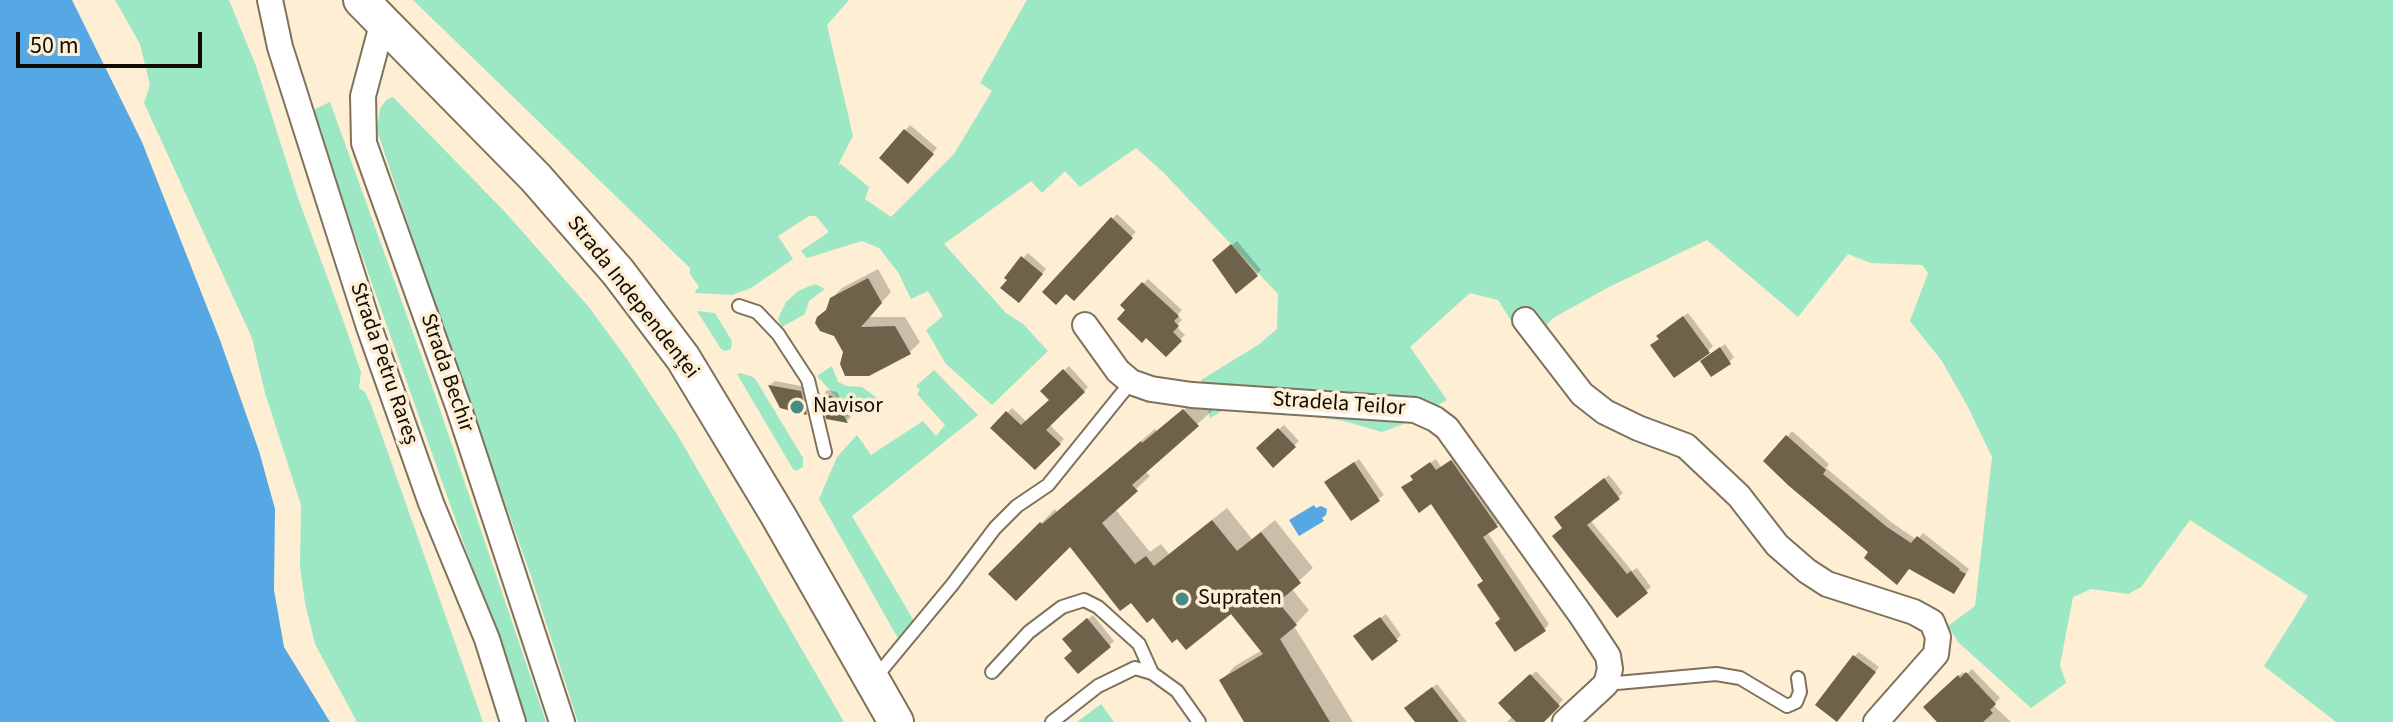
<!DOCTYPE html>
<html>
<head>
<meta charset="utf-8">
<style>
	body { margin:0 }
	#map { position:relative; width:2393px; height:722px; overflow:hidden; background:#fdeed4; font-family:"Source Sans 3",sans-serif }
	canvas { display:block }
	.scale { position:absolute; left:16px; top:32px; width:186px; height:36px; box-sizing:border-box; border:4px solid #100c04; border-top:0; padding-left:10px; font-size:24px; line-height:28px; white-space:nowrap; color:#100c04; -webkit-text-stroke:6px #fdeed4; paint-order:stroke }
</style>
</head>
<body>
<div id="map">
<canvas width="2393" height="722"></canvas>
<div class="scale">50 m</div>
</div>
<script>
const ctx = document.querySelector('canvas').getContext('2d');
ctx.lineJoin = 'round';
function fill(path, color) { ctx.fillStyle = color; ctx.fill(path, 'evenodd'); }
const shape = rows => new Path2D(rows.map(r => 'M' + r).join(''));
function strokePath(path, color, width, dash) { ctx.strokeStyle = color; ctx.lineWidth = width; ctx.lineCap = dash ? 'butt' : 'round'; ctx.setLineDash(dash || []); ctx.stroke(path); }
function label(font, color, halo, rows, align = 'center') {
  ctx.font = font + ' "Source Sans 3",sans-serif'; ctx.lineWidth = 7; ctx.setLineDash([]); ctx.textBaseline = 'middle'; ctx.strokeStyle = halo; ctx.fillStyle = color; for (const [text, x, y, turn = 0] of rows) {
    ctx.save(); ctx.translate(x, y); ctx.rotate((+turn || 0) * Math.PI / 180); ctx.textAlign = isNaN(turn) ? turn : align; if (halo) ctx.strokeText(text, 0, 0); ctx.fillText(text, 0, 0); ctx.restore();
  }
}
fill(shape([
	[115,0,229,0,256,66,298,198,343,320,361,372,359,388,365,392,370,402,483,722,357,722,315,644,305,603,300,566,301,505,265,393,252,338,144,103,150,85,140,44],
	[413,0,849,0,827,25,853,136,838,165,841,164,869,187,865,199,891,217,954,154,992,91,980,83,1027,0,2393,0,2393,722,2336,722,2264,666,2308,596,2190,520,2141,587,2128,594,2091,589,2073,597,2060,665,2066,683,2031,708,1958,642,1948,626,1975,606,1992,457,1968,407,1942,361,1910,321,1928,273,1922,265,1871,263,1848,254,1798,317,1707,240,1609,287,1553,318,1527,346,1498,300,1470,293,1410,347,1447,400,1406,423,1382,432,1344,421,1297,414,1224,410,1210,418,1201,380,1258,345,1277,329,1278,294,1164,173,1136,148,1080,187,1065,171,1042,193,1031,181,944,244,1006,313,1023,324,1048,351,992,405,946,364,926,330,943,316,928,291,911,299,898,272,879,248,862,241,807,258,801,251,829,232,816,216,809,216,778,236,793,259,751,288,732,295,696,293,695,291,699,287,690,274,690,268],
	[393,97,505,212,588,306,627,359,678,436,844,722,578,722,531,576,435,306,377,130,380,109,386,100],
	[330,102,430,380,546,722,527,722,311,111],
	[815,284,825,289,809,301,805,314,782,327,778,319,786,302,798,291],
	[697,311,715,313,732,341,731,349,725,351,721,349],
	[832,366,838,382,847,386,862,387,877,398,845,418,837,398,817,376],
	[934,370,978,415,852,516,917,626,899,640,819,499,837,457,857,435,871,455,923,421,936,436,945,425,917,394,920,390,916,386],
	[740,373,753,377,756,380,803,458,803,467,796,471,793,469,737,374],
	[1101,704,1114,722,1077,722]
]), '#9ce7c4');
fill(shape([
	[0,0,72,0,142,142,220,340,259,451,275,509,274,590,284,647,330,722,0,722],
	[1314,505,1316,508,1321,506,1327,509,1326,515,1322,518,1324,521,1299,536,1289,520]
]), '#55a8e4');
fill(shape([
	[910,125,937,148,908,181,882,158],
	[1117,214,1136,232,1074,298,1066,291,1044,292],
	[1237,241,1261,270,1256,275,1219,255],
	[1028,253,1046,269,1024,296,1023,258],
	[878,269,891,292,868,317,905,317,920,342,910,352,846,352,829,307,831,299,842,288],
	[1148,279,1182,310,1177,315,1182,320,1176,326,1185,335,1166,354,1123,305],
	[1688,313,1713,346,1708,351,1661,338,1664,331],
	[1725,344,1734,357,1729,362,1708,357],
	[1069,366,1088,387,1049,424,1064,439,1035,468,993,428,1012,408,1027,422,1051,400,1043,391],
	[775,381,806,387,811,408,806,413,770,385],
	[827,390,837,392,851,417,847,421,828,417,823,395],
	[1200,397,1212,411,1145,471,1150,476,1115,509,1150,552,1161,544,1169,554,1227,508,1252,539,1275,520,1313,568,1291,588,1309,610,1294,626,1353,722,1247,722,1222,680,1235,666,1262,650,1231,611,1153,616,1131,600,1070,544,991,574,1055,509,1057,512,1155,429,1157,431],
	[1284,425,1299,441,1273,465,1258,448],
	[1792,431,1829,464,1826,468,1891,522,1917,540,1923,533,1969,569,1958,587,1954,592,1910,567,1871,552,1766,461],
	[1457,457,1502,521,1487,532,1549,624,1545,629,1502,619,1485,580,1432,502,1409,483,1414,479,1417,472,1436,459,1441,467],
	[1359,459,1384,495,1351,518,1332,478],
	[1609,475,1623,493,1590,520,1632,571,1637,568,1651,587,1618,615,1564,528,1561,513],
	[1386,614,1401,635,1397,639,1361,632],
	[1093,615,1114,641,1110,645,1074,651,1069,635],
	[1859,652,1879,667,1842,715,1855,656],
	[1972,669,2000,698,1993,705,2011,722,1939,722,1926,707,1963,672,1966,675],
	[1536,671,1563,700,1541,722,1507,722,1513,716,1501,703],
	[1437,684,1467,722,1418,722,1412,703]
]), '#0003');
fill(shape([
	[904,129,934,154,908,184,879,158],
	[1111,217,1133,238,1074,301,1066,294,1056,305,1042,292],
	[1231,244,1258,276,1236,294,1212,260],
	[1021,256,1043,274,1019,303,1000,288,1007,280,1004,278],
	[868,278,882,303,861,327,895,326,911,354,869,376,845,376,840,364,843,352,834,336,820,331,815,323,817,317,826,310,830,298],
	[1142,282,1179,316,1174,321,1179,326,1173,332,1182,341,1166,357,1146,338,1142,343,1117,319,1125,310,1120,305],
	[1683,316,1710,353,1674,378,1650,345,1659,339,1656,336],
	[1720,347,1731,364,1711,377,1700,361],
	[1063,369,1085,392,1046,430,1061,444,1035,470,990,428,1006,411,1021,425,1049,400,1040,391],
	[768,385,801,391,807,415,780,408],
	[821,394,832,396,848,423,826,419],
	[1183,409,1199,426,1132,485,1138,491,1102,523,1135,564,1146,556,1154,566,1212,520,1237,551,1261,532,1301,583,1278,602,1297,625,1280,639,1330,722,1244,722,1219,680,1263,654,1231,614,1186,650,1177,639,1172,643,1153,618,1147,623,1131,603,1120,611,1070,547,1016,601,988,574,1040,522,1042,524,1141,441,1142,443],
	[1278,428,1296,447,1273,468,1256,448],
	[1786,435,1826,470,1823,474,1887,527,1911,543,1917,536,1960,569,1959,570,1966,574,1954,594,1909,569,1897,585,1864,558,1868,552,1789,486,1763,461],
	[1451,460,1498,527,1483,537,1546,631,1515,652,1495,623,1500,619,1477,585,1483,581,1431,504,1419,513,1401,487,1413,480,1410,476,1430,462,1436,470],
	[1354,462,1380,501,1351,521,1324,482],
	[1604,478,1620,499,1587,525,1627,574,1631,571,1648,593,1617,618,1552,536,1562,528,1554,517],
	[1380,617,1398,641,1372,661,1353,636],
	[1087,618,1111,647,1078,674,1064,658,1072,651,1062,639],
	[1853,655,1876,672,1837,722,1815,705],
	[1966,672,1996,704,1990,710,1993,713,1983,722,1937,722,1923,707,1958,675,1960,678],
	[1530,674,1560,706,1544,722,1516,722,1498,703],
	[1432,687,1459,722,1415,722,1404,708]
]), '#6f624a');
const service = shape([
	[739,306,757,312,778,334,808,380,825,452],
	[992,672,1029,632,1062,607,1084,600,1098,607,1139,644,1152,673],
	[875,678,952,585,995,528,1017,506,1048,485,1131,382],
	[1606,684,1716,674,1740,678,1787,706,1796,702,1800,692,1798,678],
	[1052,722,1098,686,1135,668,1152,673,1177,691,1199,722]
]);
const minor = shape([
	[270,0,280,47,369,327,431,503,487,639,513,722],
	[383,21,363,96,364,143,459,409,562,722],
	[1525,320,1582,394,1605,412,1638,428,1686,446,1739,496,1777,545,1807,571,1827,584,1914,612,1932,622,1938,637,1936,654,1876,722],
	[1085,325,1118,371,1131,382,1151,389,1192,395,1415,410,1435,419,1447,428,1581,615,1608,656,1610,669,1606,684,1565,722]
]);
const secondary = shape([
	[361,0,536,178,618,272,683,358,779,517,896,722]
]);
strokePath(service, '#7f725b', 16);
strokePath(minor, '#7f725b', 28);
strokePath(secondary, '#7f725b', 38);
strokePath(service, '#fff', 12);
strokePath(minor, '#fff', 24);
strokePath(secondary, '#fff', 34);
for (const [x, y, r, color] of [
	[797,407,8,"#458b86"],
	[1182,599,8,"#458b86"]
]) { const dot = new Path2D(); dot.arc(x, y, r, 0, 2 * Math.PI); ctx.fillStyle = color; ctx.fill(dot); strokePath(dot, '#fdeed4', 3); }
label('22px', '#100c04', '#fdeed4', [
	["Strada Independenței",632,298,52],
	["Strada Petru Rareș",383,364,71],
	["Strada Bechir",446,373,71],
	["Stradela Teilor",1339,405,4]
]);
label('22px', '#100c04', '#fdeed4', [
	["Navisor",813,407],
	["Supraten",1198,599]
], 'left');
</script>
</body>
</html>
